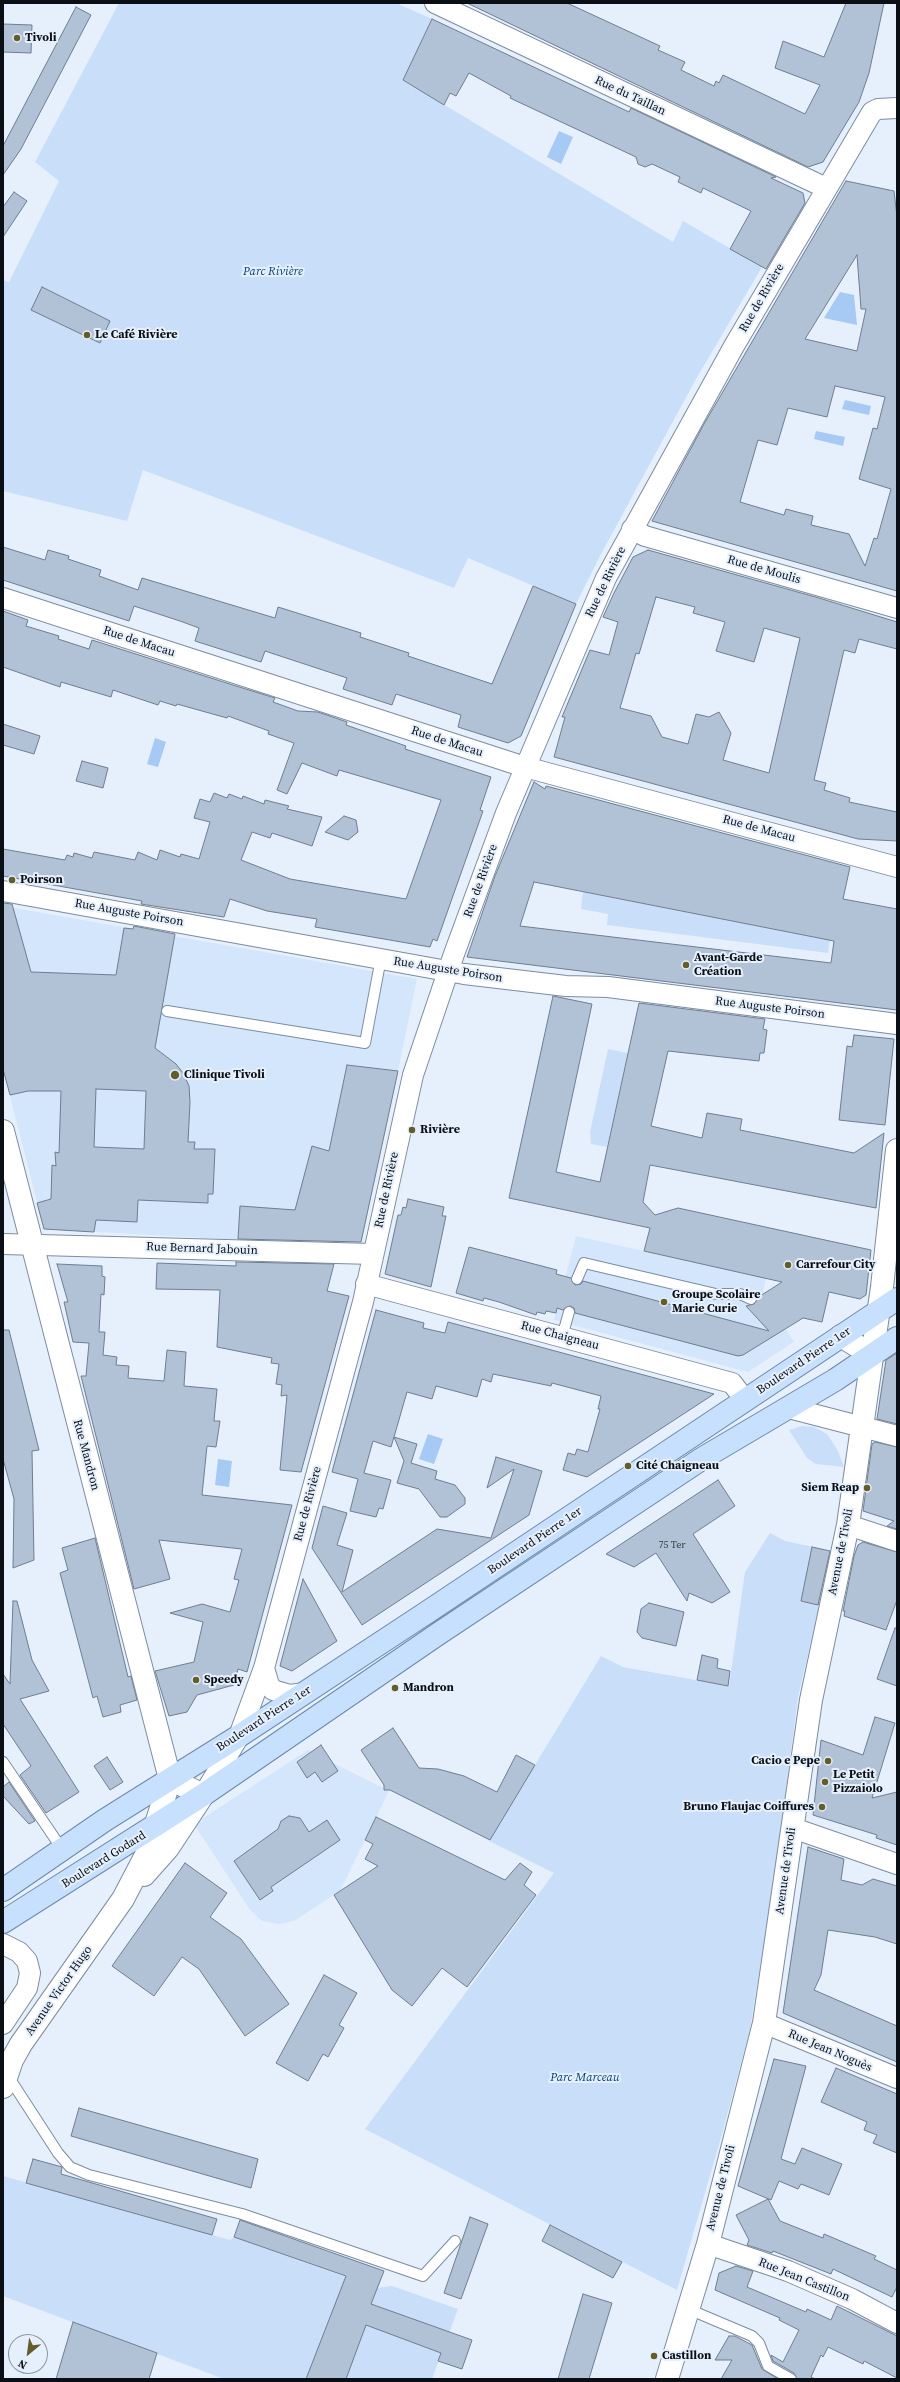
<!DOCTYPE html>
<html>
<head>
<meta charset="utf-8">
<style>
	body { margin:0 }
	#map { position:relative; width:900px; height:2382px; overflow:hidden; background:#e6f0fd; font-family:"Source Serif 4",serif }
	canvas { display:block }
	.frame { position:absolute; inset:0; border:4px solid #090f15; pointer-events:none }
	.north { position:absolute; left:8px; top:2334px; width:40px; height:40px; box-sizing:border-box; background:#e6f0fd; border:1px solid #8e96a0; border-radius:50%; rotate:209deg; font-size:11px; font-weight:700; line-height:16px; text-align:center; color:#090f15 }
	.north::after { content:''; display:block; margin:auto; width:14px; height:18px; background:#635d29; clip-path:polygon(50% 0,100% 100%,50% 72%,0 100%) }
</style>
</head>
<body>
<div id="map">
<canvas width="900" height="2382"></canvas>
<div class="frame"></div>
<div class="north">N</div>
</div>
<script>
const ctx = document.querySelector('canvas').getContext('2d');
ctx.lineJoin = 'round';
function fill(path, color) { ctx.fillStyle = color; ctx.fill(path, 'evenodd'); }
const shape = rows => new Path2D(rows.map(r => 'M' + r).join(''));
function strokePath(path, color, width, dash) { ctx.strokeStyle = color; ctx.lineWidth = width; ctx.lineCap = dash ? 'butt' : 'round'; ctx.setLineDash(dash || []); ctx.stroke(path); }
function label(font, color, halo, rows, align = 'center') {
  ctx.font = font + ' "Source Serif 4",serif'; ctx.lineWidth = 4; ctx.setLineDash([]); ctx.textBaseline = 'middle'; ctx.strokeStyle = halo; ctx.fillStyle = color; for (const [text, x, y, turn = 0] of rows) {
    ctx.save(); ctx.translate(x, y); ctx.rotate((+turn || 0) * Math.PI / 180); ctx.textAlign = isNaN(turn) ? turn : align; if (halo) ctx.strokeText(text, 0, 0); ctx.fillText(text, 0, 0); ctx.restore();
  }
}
fill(shape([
	[3,906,417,979,398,1071,347,1065,313,1244,44,1229,3,1069],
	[576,1236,766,1278,763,1292,794,1342,748,1372,554,1320],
	[308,1750,389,1791,340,1891,294,1921,279,1924,262,1921,250,1910,194,1824]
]), '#d4e6fb');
fill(shape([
	[119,3,396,3,432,19,403,80,673,242,683,221,762,267,696,379,601,554,576,604,468,558,454,588,143,470,127,521,3,491,3,280,9,282,59,181,35,162],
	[583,892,830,940,828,953,607,925,608,914,581,909],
	[608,1049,628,1053,607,1147,591,1144,590,1132],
	[802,1426,814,1427,827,1434,837,1449,844,1467,816,1464,807,1458,789,1430],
	[770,1533,785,1541,832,1551,798,1697,775,1873,750,2029,722,2134,677,2290,365,2129,554,1873,489,1841,601,1656,623,1667,729,1686,745,1572],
	[3,2176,230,2240,234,2237,377,2288,392,2286,458,2309,432,2379,224,2379,3,2296]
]), '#c9def8');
fill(shape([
	[559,131,573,137,561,164,547,157],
	[840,292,854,295,857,325,824,318],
	[845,400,871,406,869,415,842,409],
	[816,431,845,437,843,446,814,439],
	[155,738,166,742,158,767,147,764],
	[428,1434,443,1439,434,1464,419,1459],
	[218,1459,232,1461,229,1487,215,1485]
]), '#a6caf4');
const building = shape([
	[467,3,567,3,660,46,658,50,685,62,681,70,714,86,716,81,719,83,723,75,805,114,820,85,775,68,783,41,824,57,846,3,884,3,869,73,859,102,823,162,808,167,467,3],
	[76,7,91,15,21,149,3,175,3,146,76,7],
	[432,19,629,112,631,108,776,177,771,178,803,193,805,203,766,269,730,249,751,211,703,188,701,193,678,182,680,177,652,164,645,167,638,164,636,157,510,98,511,96,469,73,456,96,450,93,444,105,403,80,432,19],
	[3,24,32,25,31,53,3,52,3,24],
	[846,181,894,191,897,217,897,591,652,521,704,424,846,181],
	[857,255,861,309,866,309,857,351,805,339,857,255],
	[835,386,885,397,877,429,873,428,859,479,891,489,877,539,874,538,865,566,849,534,811,525,813,516,797,512,786,509,784,515,740,502,758,440,777,445,788,408,827,417,835,386],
	[14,192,27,201,3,237,3,207,14,192],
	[42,287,110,321,100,343,31,310,42,287],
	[3,547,45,560,48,550,69,556,68,559,101,570,99,576,138,590,142,578,275,618,278,607,361,633,360,637,409,653,408,656,492,684,533,586,576,604,521,736,508,743,458,727,461,715,396,694,392,705,343,689,347,678,265,651,261,662,195,641,199,628,180,621,134,606,129,621,3,580,3,547],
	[648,550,819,598,897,622,897,649,859,639,855,653,844,650,814,780,826,783,824,790,850,798,849,802,897,812,897,841,858,839,554,757,565,717,562,717,590,650,609,655,618,622,603,617,614,593,633,557,648,550],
	[656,597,695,607,693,613,725,622,716,651,754,662,764,628,800,638,769,773,723,760,731,733,719,712,709,717,696,714,688,744,662,737,651,716,620,708,636,653,639,654,656,597],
	[3,611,28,620,26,626,59,636,58,639,89,649,92,640,236,686,275,698,273,702,298,711,318,712,347,722,346,725,406,746,405,749,491,777,480,810,483,811,437,941,433,939,430,947,315,927,317,919,267,911,230,899,224,917,141,904,142,901,3,876,3,849,65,860,67,855,73,857,74,853,92,858,94,852,135,860,138,852,157,860,160,850,180,857,181,854,199,859,210,822,194,818,200,799,210,802,214,793,227,798,229,794,242,799,243,796,264,804,265,800,289,806,287,809,322,817,312,846,272,833,270,838,252,832,241,860,290,879,406,899,441,800,339,770,337,776,302,763,287,794,277,790,294,743,268,734,269,731,228,716,227,718,177,704,176,706,160,701,158,705,113,690,111,697,61,682,60,687,3,667,3,611],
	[3,724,40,736,34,754,3,745,3,724],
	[82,761,108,768,103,788,76,781,82,761],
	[534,782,545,789,546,786,850,867,843,899,897,909,897,1010,467,957,495,876,534,782],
	[534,882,834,941,831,963,520,926,534,882],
	[344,816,356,820,358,832,348,840,325,832,344,816],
	[3,903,12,904,31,972,116,975,124,928,133,929,134,926,175,934,155,1048,176,1064,183,1073,189,1086,190,1102,188,1142,195,1142,194,1149,215,1149,213,1194,208,1194,208,1203,138,1200,137,1222,96,1220,94,1232,44,1229,37,1203,51,1199,52,1165,56,1166,55,1152,59,1153,61,1091,28,1091,10,1095,3,1069,3,903],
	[96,1089,146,1091,144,1149,94,1147,96,1089],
	[553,996,592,1004,556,1172,600,1182,639,1003,765,1019,763,1029,767,1030,764,1053,760,1053,759,1061,668,1051,651,1126,702,1138,707,1113,742,1119,740,1130,854,1153,884,1133,876,1208,650,1165,643,1202,655,1215,678,1208,871,1250,866,1295,860,1299,829,1292,822,1322,803,1318,743,1355,738,1356,575,1313,574,1308,570,1306,563,1310,557,1308,556,1313,546,1311,545,1314,537,1312,536,1315,499,1302,484,1298,483,1301,456,1293,469,1247,557,1270,556,1274,571,1278,575,1285,581,1284,583,1281,769,1331,746,1306,754,1304,757,1298,782,1282,644,1251,650,1228,509,1198,553,996],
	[854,1035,894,1039,885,1125,839,1120,847,1046,852,1047,854,1035],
	[347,1065,398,1071,361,1242,238,1239,240,1206,295,1210,312,1146,329,1151,347,1065],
	[408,1199,444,1207,442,1216,446,1216,431,1287,385,1274,398,1215,401,1215,403,1207,406,1208,408,1199],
	[236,1262,334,1264,327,1291,349,1296,301,1472,280,1470,287,1395,281,1396,282,1385,276,1384,279,1364,271,1363,272,1358,217,1347,220,1290,156,1289,157,1263,236,1266,236,1262],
	[57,1264,102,1266,102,1276,105,1277,104,1295,101,1294,99,1332,105,1332,103,1355,117,1357,116,1365,129,1366,128,1378,164,1381,167,1350,186,1352,184,1386,217,1389,214,1421,220,1421,216,1447,207,1446,202,1495,292,1505,247,1672,238,1669,234,1685,197,1695,187,1712,169,1716,155,1671,194,1662,203,1622,170,1613,202,1604,230,1612,239,1580,234,1579,242,1549,159,1540,170,1579,134,1589,81,1376,86,1376,89,1343,73,1342,64,1302,68,1302,57,1264],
	[376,1310,424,1323,423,1328,445,1333,448,1322,714,1394,587,1477,563,1470,568,1453,575,1455,577,1449,588,1452,600,1409,598,1409,601,1396,552,1383,551,1386,493,1374,491,1382,482,1379,477,1397,436,1386,432,1399,407,1392,394,1437,417,1444,411,1463,437,1471,435,1479,455,1485,465,1498,465,1504,447,1517,440,1517,419,1489,397,1483,404,1461,394,1437,391,1447,373,1441,364,1473,391,1480,383,1509,379,1508,376,1517,350,1511,358,1479,332,1472,376,1310],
	[3,1330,9,1330,39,1450,32,1451,34,1560,13,1568,14,1499,3,1459,3,1330],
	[897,1353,897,1424,877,1419,886,1360,897,1353],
	[875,1442,897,1447,897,1529,887,1526,894,1521,863,1511,872,1444,875,1442],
	[496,1457,542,1471,529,1515,362,1625,312,1548,323,1506,347,1513,337,1545,353,1550,342,1592,437,1529,491,1538,514,1469,487,1488,496,1457],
	[718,1480,735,1506,693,1534,730,1592,712,1603,689,1593,687,1601,656,1553,634,1567,606,1554,718,1480],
	[95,1538,128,1677,131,1676,137,1700,120,1705,121,1712,103,1717,97,1696,93,1698,60,1573,68,1570,62,1548,95,1538],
	[863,1542,897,1552,897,1600,886,1630,844,1616,845,1611,843,1611,854,1556,858,1545,863,1542],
	[812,1547,830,1551,818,1605,801,1601,812,1547],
	[303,1579,337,1641,292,1671,280,1666,303,1579],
	[13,1601,17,1601,32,1660,49,1691,20,1699,79,1792,46,1813,20,1775,31,1766,3,1724,3,1674,10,1684,13,1601],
	[649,1603,684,1612,676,1646,642,1638,637,1632,641,1609,649,1603],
	[895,1628,897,1629,897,1686,877,1679,895,1628],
	[702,1655,718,1659,717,1668,730,1671,728,1686,697,1680,702,1655],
	[875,1717,895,1723,872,1798,897,1792,897,1845,876,1838,877,1835,813,1815,821,1740,863,1755,875,1717],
	[393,1728,419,1768,438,1769,464,1776,497,1792,516,1755,535,1765,490,1840,390,1790,384,1790,384,1785,361,1750,393,1728],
	[321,1745,338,1771,322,1782,315,1772,307,1778,297,1762,321,1745],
	[107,1757,123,1782,110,1790,94,1766,107,1757],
	[9,1782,35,1821,29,1824,3,1796,3,1787,9,1782],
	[289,1816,300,1818,309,1832,327,1820,340,1840,271,1887,273,1891,260,1900,234,1861,278,1829,281,1821,289,1816],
	[376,1817,505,1880,520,1863,532,1872,524,1885,536,1895,467,1987,442,1968,412,2006,392,1990,334,1895,378,1866,365,1859,373,1844,365,1840,376,1817],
	[808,1847,844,1859,841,1880,862,1885,873,1879,897,1886,897,1944,875,1937,828,1930,821,1975,814,1990,897,2026,897,2062,783,2013,808,1847],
	[185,1863,227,1893,210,1917,241,1939,289,2004,245,2036,199,1969,182,1957,154,1996,112,1966,185,1863],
	[324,1975,357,1993,339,2025,344,2028,328,2057,323,2054,308,2081,276,2063,324,1975],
	[774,2059,806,2066,781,2159,795,2164,802,2148,842,2164,829,2195,801,2184,798,2189,779,2181,771,2200,738,2186,774,2059],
	[836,2068,897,2094,897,2153,873,2143,877,2135,864,2130,867,2122,821,2102,836,2068],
	[79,2108,258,2159,251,2188,71,2136,79,2108],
	[33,2159,62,2167,61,2174,217,2219,212,2235,26,2183,33,2159],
	[768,2199,780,2221,823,2238,824,2234,876,2256,874,2259,897,2270,897,2287,892,2297,833,2269,831,2274,773,2251,772,2253,747,2245,749,2240,736,2215,768,2199],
	[470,2217,488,2224,461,2299,444,2293,470,2217],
	[240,2220,384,2271,371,2304,472,2340,462,2369,438,2361,441,2353,366,2325,346,2379,306,2379,346,2276,234,2237,240,2220],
	[550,2225,622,2262,613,2278,542,2241,550,2225],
	[736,2266,753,2271,747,2287,806,2312,807,2309,831,2320,837,2306,897,2336,897,2378,864,2361,863,2364,828,2347,823,2357,821,2355,811,2377,815,2379,797,2379,794,2373,773,2361,771,2355,783,2362,799,2330,779,2320,780,2318,715,2290,719,2273,736,2266],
	[583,2294,612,2303,589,2379,558,2379,583,2294],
	[73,2322,157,2353,149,2379,56,2379,73,2322],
	[729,2336,735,2336,752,2345,762,2369,778,2379,721,2379,732,2360,715,2360,729,2336]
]);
fill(building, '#b2c2d6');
strokePath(building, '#6e7d90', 1);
const service = shape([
	[167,1011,365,1043,381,958],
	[577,1279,584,1263,716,1294,740,1294,751,1299],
	[562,1337,569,1312],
	[3,1762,62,1849],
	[8,2076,58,2153,70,2167,89,2175,242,2214,423,2276,455,2241],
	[688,2309,752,2336,759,2343,768,2366,791,2379]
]);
const minor = shape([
	[435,3,826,188],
	[632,529,645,536,897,608],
	[3,598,525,767,897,867],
	[3,891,464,974,566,986,608,987,897,1024],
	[3,1244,373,1254],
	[366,1284,732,1383,745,1400],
	[789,1408,897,1436],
	[848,1525,897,1541],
	[264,1668,269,1685,273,1690,290,1695,305,1693],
	[204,1794,239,1736,264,1668,363,1302,413,1075,454,954,506,813,606,578,734,346,872,112,878,109,897,108],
	[793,1828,897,1864],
	[3,1944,19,1952,27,1961,30,1973,27,1988,3,2024],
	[764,2023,897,2078],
	[708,2244,788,2271,852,2299,897,2323]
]);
const tertiary = shape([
	[3,1131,170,1779],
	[841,1336,872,1355],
	[144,1875,168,1848,203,1795,170,1779],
	[3,2087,12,2060,21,2044,123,1899,147,1853,170,1779],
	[667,2379,708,2244,764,2023,811,1700,848,1525,882,1287,897,1150]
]);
const primary = shape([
	[3,1890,105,1820,239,1736,426,1613,897,1299],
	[3,1922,203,1795,438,1634,703,1458,835,1380,897,1338]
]);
strokePath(service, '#7d8c9f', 12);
strokePath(minor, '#7d8c9f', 22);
strokePath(tertiary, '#7d8c9f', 24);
strokePath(primary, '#6c89ac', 24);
strokePath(service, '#fff', 10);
strokePath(minor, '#fff', 20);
strokePath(tertiary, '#fff', 22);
strokePath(primary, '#c7e0fe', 22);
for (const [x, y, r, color] of [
	[17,38,4,"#635d29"],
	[87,335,4,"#635d29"],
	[12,880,4,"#635d29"],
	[686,965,4,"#635d29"],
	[175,1075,5,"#635d29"],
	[412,1130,4,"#635d29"],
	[788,1265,4,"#635d29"],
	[664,1302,4,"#635d29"],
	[628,1466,4,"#635d29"],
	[867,1488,4,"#635d29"],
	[196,1680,4,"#635d29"],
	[395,1688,4,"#635d29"],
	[828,1761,4,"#635d29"],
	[825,1782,4,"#635d29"],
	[822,1807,4,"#635d29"],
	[654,2356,4,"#635d29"]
]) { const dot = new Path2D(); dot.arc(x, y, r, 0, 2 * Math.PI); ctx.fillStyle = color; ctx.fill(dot); strokePath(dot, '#e6f0fd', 1.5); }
label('10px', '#333c45', null, [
	["75 Ter",672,1545]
]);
label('bold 12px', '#090f15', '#e6f0fd', [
	["Tivoli",25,38],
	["Le Café Rivière",95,335],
	["Poirson",20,880],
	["Avant-Garde",694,958],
	["Création",694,972],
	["Clinique Tivoli",184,1075],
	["Rivière",420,1130],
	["Carrefour City",796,1265],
	["Groupe Scolaire",672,1295],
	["Marie Curie",672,1309],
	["Cité Chaigneau",636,1466],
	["Siem Reap",859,1488,"right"],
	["Speedy",204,1680],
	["Mandron",403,1688],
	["Cacio e Pepe",820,1761,"right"],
	["Le Petit",833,1775],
	["Pizzaiolo",833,1789],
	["Bruno Flaujac Coiffures",814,1807,"right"],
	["Castillon",662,2356]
], 'left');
label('12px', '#090f15', '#e6f0fd', [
	["Rue du Taillan",630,96,25],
	["Rue de Rivière",762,298,-60],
	["Rue de Moulis",764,570,16],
	["Rue de Rivière",606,582,-64],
	["Rue de Macau",139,642,18],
	["Rue de Macau",447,742,18],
	["Rue de Macau",759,829,15],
	["Rue de Rivière",481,881,-70],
	["Rue Auguste Poirson",129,913,10],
	["Rue Auguste Poirson",448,970,9],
	["Rue Auguste Poirson",770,1008,7],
	["Rue de Rivière",387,1190,-78],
	["Rue Bernard Jabouin",202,1249,2],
	["Rue Chaigneau",560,1336,15],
	["Boulevard Pierre 1er",804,1361,-34],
	["Rue Mandron",86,1455,75],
	["Rue de Rivière",308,1504,-75],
	["Boulevard Pierre 1er",535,1541,-34],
	["Avenue de Tivoli",841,1552,-79],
	["Boulevard Pierre 1er",264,1719,-33],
	["Boulevard Godard",104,1860,-32],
	["Avenue de Tivoli",786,1871,-82],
	["Avenue Victor Hugo",59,1991,-55],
	["Rue Jean Noguès",830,2051,23],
	["Avenue de Tivoli",721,2188,-76],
	["Rue Jean Castillon",804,2280,22]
]);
label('italic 12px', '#00427f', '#e6f0fd', [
	["Parc Rivière",273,272],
	["Parc Marceau",585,2078]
]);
</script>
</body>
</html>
